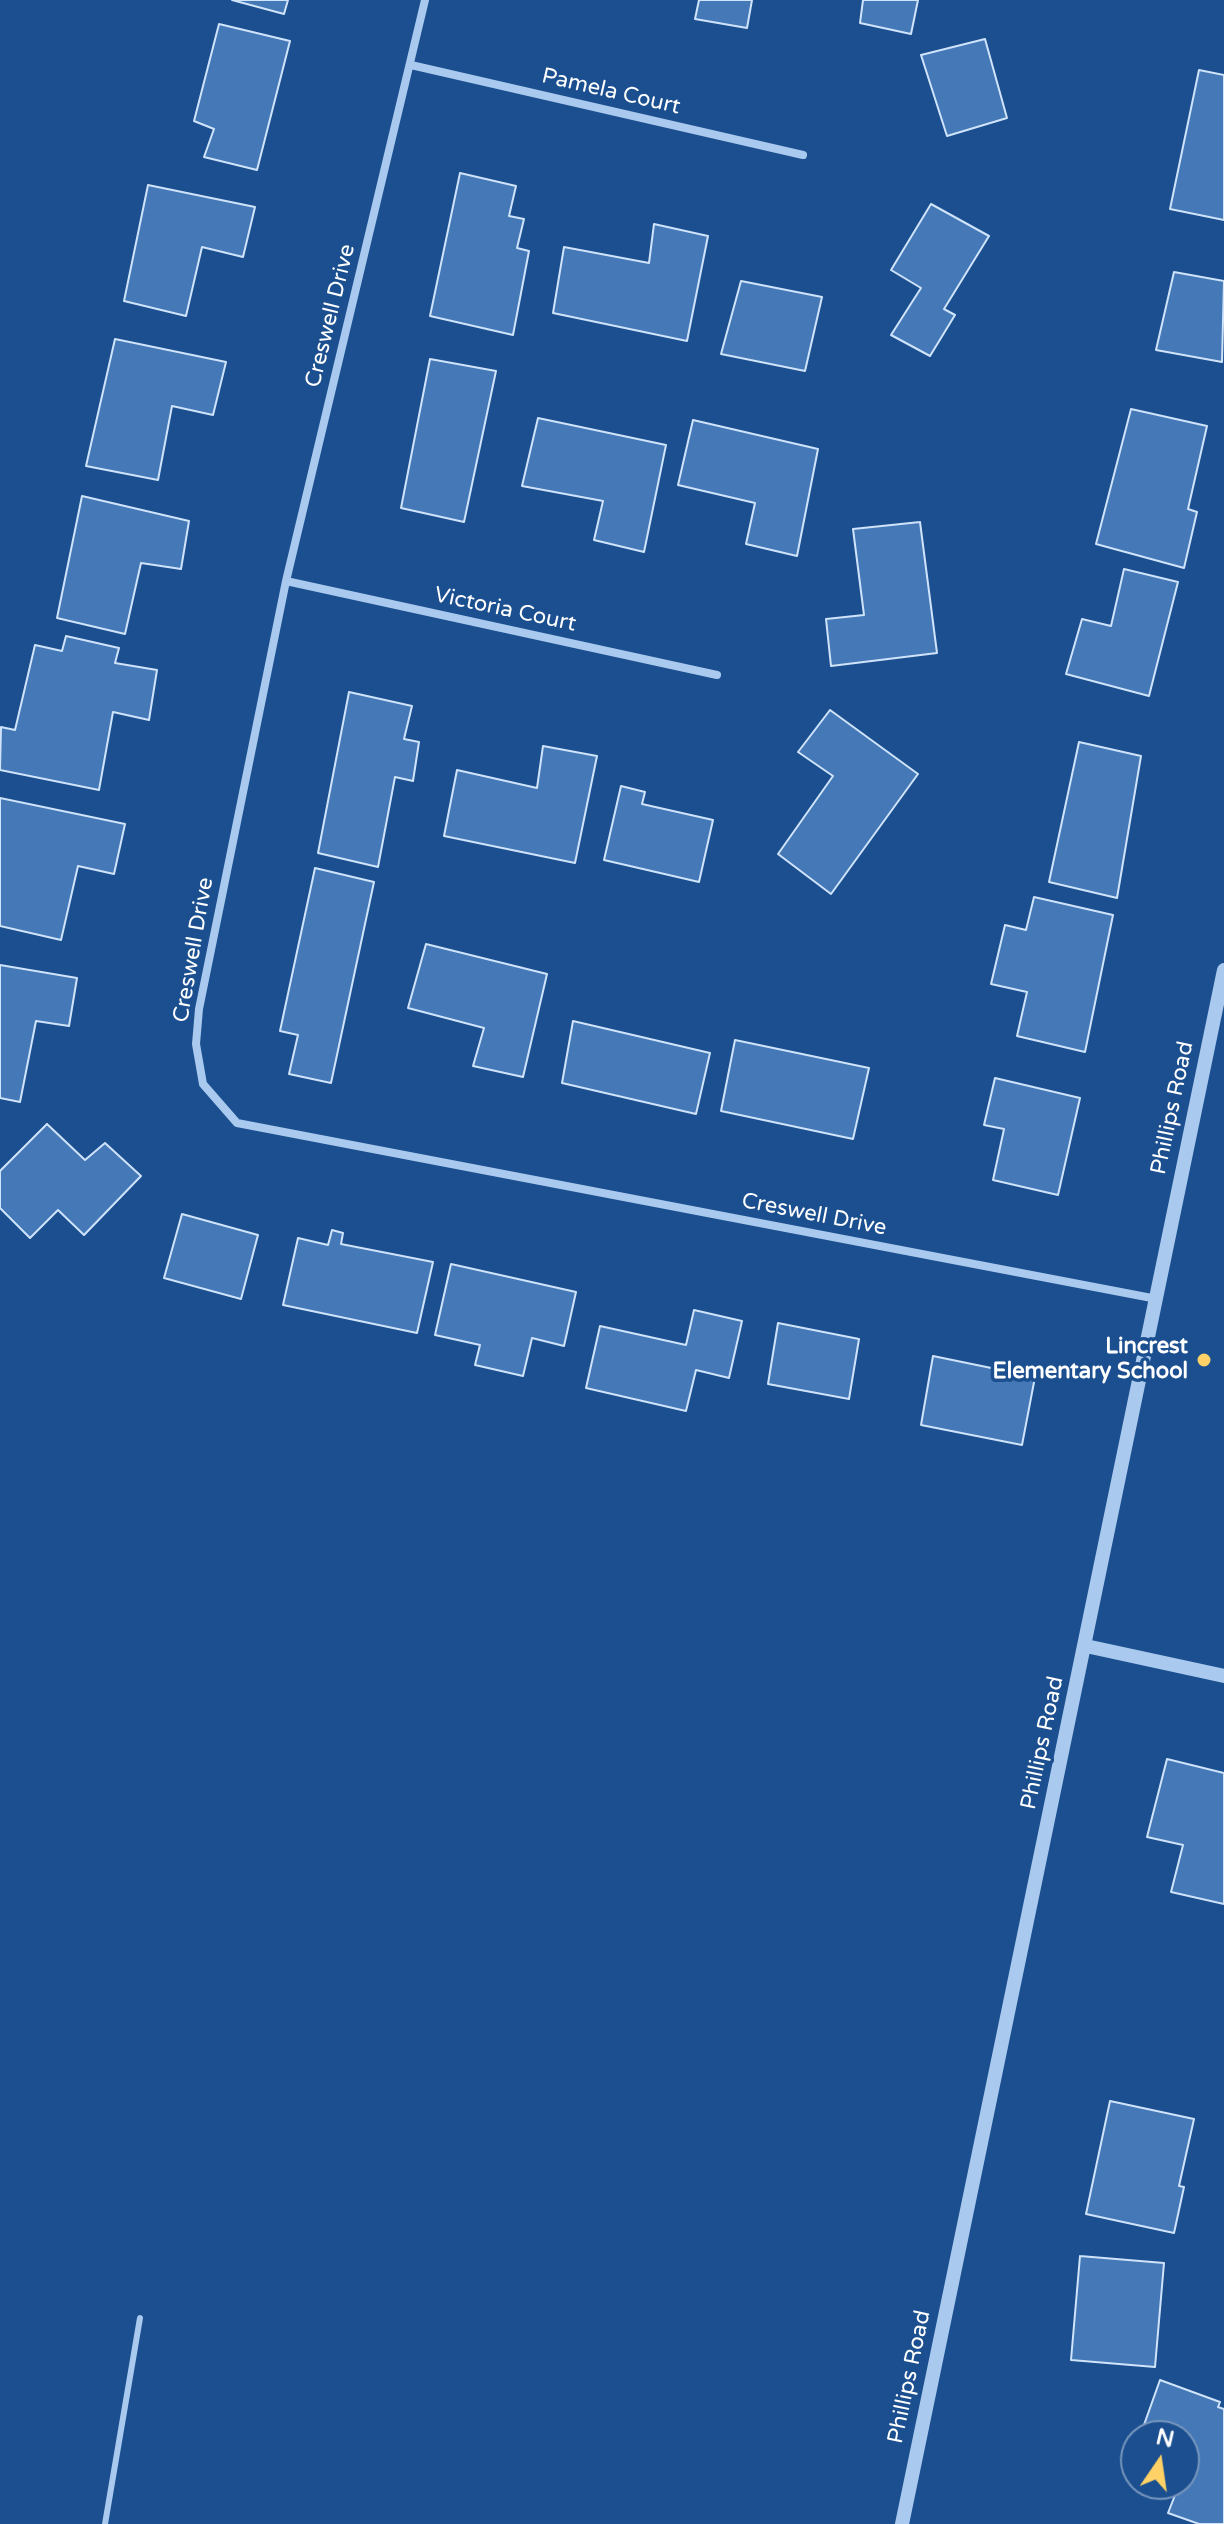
<!DOCTYPE html>
<html>
<head>
<meta charset="utf-8">
<style>
	body { margin:0 }
	#map { position:relative; width:1224px; height:2524px; overflow:hidden; background:#1b4f8f; font-family:"Varela Round",sans-serif }
	canvas { display:block }
	.north { position:absolute; left:1120px; top:2420px; width:80px; height:80px; box-sizing:border-box; background:#1b4f8f; border:2px solid #7695bc; border-radius:50%; rotate:13deg; font-size:22px; font-weight:700; line-height:32px; text-align:center; color:#fff }
	.north::after { content:''; display:block; margin:auto; width:28px; height:36px; background:#ffd166; clip-path:polygon(50% 0,100% 100%,50% 72%,0 100%) }
</style>
</head>
<body>
<div id="map">
<canvas width="1224" height="2524"></canvas>
<div class="north">N</div>
</div>
<script>
const ctx = document.querySelector('canvas').getContext('2d');
ctx.lineJoin = 'round';
function fill(path, color) { ctx.fillStyle = color; ctx.fill(path, 'evenodd'); }
const shape = rows => new Path2D(rows.map(r => 'M' + r).join(''));
function strokePath(path, color, width, dash) { ctx.strokeStyle = color; ctx.lineWidth = width; ctx.lineCap = dash ? 'butt' : 'round'; ctx.setLineDash(dash || []); ctx.stroke(path); }
function label(font, color, halo, rows, align = 'center') {
  ctx.font = font + ' "Varela Round",sans-serif'; ctx.lineWidth = 7; ctx.setLineDash([]); ctx.textBaseline = 'middle'; ctx.strokeStyle = halo; ctx.fillStyle = color; for (const [text, x, y, turn = 0] of rows) {
    ctx.save(); ctx.translate(x, y); ctx.rotate((+turn || 0) * Math.PI / 180); ctx.textAlign = isNaN(turn) ? turn : align; if (halo) ctx.strokeText(text, 0, 0); ctx.fillText(text, 0, 0); ctx.restore();
  }
}
const building = shape([
	[232,0,288,0,284,14,232,0],
	[699,0,752,0,747,28,695,19,699,0],
	[863,0,918,0,911,34,860,23,863,0],
	[219,24,290,41,257,170,204,157,214,129,194,121,219,24],
	[985,39,1007,118,947,136,921,55,985,39],
	[1199,70,1224,75,1224,220,1170,209,1199,70],
	[460,173,516,186,509,216,524,219,517,248,529,251,513,335,430,316,460,173],
	[148,185,255,207,243,257,202,247,186,316,124,301,148,185],
	[931,204,989,236,944,309,955,315,930,356,891,335,921,288,891,270,931,204],
	[654,224,708,236,687,341,553,313,564,247,649,263,654,224],
	[1174,272,1224,281,1222,362,1156,350,1174,272],
	[741,281,822,297,805,371,721,354,741,281],
	[115,339,226,362,213,415,172,406,158,480,86,466,115,339],
	[430,359,496,371,464,522,401,508,430,359],
	[1131,409,1207,426,1188,509,1197,512,1184,568,1096,544,1131,409],
	[538,418,666,445,644,552,594,540,603,501,522,486,538,418],
	[693,420,818,449,797,556,746,544,755,503,678,485,693,420],
	[82,496,189,521,181,569,141,563,125,634,57,618,82,496],
	[920,522,937,653,831,666,826,619,864,615,853,529,920,522],
	[1124,569,1178,582,1149,696,1066,674,1082,619,1111,626,1124,569],
	[66,636,119,648,115,663,157,670,149,720,113,712,99,790,0,770,1,727,15,730,35,645,62,651,66,636],
	[349,692,412,706,404,739,419,742,413,781,395,777,378,867,318,853,349,692],
	[830,710,918,774,831,894,778,854,833,776,798,752,830,710],
	[1079,742,1141,756,1117,898,1049,882,1079,742],
	[543,746,597,756,575,863,444,836,457,770,537,788,543,746],
	[621,786,645,792,642,804,713,820,699,882,604,860,621,786],
	[0,798,125,824,114,874,78,866,61,940,0,926,0,798],
	[315,868,374,882,331,1083,289,1074,298,1035,280,1031,315,868],
	[1034,897,1113,915,1085,1052,1017,1036,1027,992,991,984,1005,925,1026,930,1034,897],
	[426,944,547,974,523,1077,473,1066,484,1028,408,1008,426,944],
	[0,965,77,978,69,1026,36,1021,20,1102,0,1098,0,965],
	[573,1021,710,1053,696,1114,562,1083,573,1021],
	[735,1040,869,1068,853,1139,721,1111,735,1040],
	[995,1078,1080,1098,1058,1195,993,1180,1004,1129,984,1125,995,1078],
	[47,1124,85,1160,105,1143,141,1176,84,1235,58,1210,30,1238,0,1208,0,1171,47,1124],
	[182,1214,258,1235,241,1299,164,1278,182,1214],
	[332,1230,343,1233,341,1244,433,1262,417,1333,283,1305,298,1238,328,1245,332,1230],
	[451,1264,576,1292,564,1346,532,1338,523,1376,475,1365,480,1345,435,1335,451,1264],
	[694,1310,742,1321,729,1378,696,1370,686,1411,586,1388,600,1326,686,1345,694,1310],
	[778,1323,859,1339,849,1399,768,1384,778,1323],
	[933,1356,1035,1377,1022,1445,921,1425,933,1356],
	[1167,1759,1224,1773,1224,1904,1171,1892,1183,1845,1147,1837,1167,1759],
	[1110,2101,1194,2119,1179,2186,1184,2187,1174,2233,1086,2214,1110,2101],
	[1080,2256,1164,2263,1155,2367,1071,2360,1080,2256],
	[1160,2380,1220,2402,1218,2407,1224,2409,1224,2524,1199,2524,1168,2513,1179,2485,1176,2484,1184,2484,1184,2436,1140,2436,1160,2380]
]);
fill(building, '#4478b7');
strokePath(building, '#cfe3fa', 2);
strokePath(shape([
	[105,2524,140,2318]
]), '#a9c9ee', 6);
strokePath(shape([
	[425,0,286,581,199,1009,196,1044,203,1084,237,1123,1157,1299],
	[411,65,803,155],
	[286,581,717,675]
]), '#a9c9ee', 8);
strokePath(shape([
	[1086,1646,1224,1676],
	[902,2524,1224,970]
]), '#a9c9ee', 14);
for (const [x, y, r, color] of [
	[1204,1360,8,"#ffd166"]
]) { const dot = new Path2D(); dot.arc(x, y, r, 0, 2 * Math.PI); ctx.fillStyle = color; ctx.fill(dot); strokePath(dot, '#1b4f8f', 3); }
label('22px', '#fff', '#1b4f8f', [
	["Pamela Court",611,92,13],
	["Creswell Drive",331,316,-76],
	["Victoria Court",505,610,12],
	["Creswell Drive",194,950,-80],
	["Phillips Road",1173,1108,-78],
	["Creswell Drive",814,1215,11],
	["Phillips Road",1043,1743,-78],
	["Phillips Road",910,2377,-78]
]);
label('bold 22px', '#fff', '#1b4f8f', [
	["Lincrest",1188,1347],
	["Elementary School",1188,1372]
], 'right');
</script>
</body>
</html>
